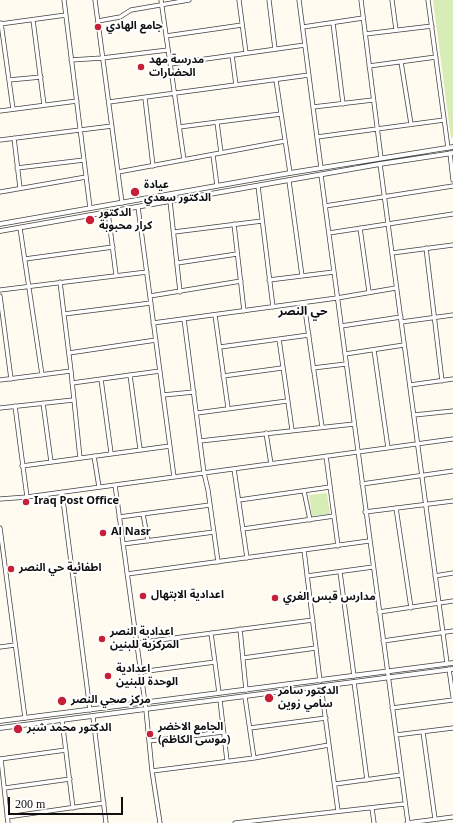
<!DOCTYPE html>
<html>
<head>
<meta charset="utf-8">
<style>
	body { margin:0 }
	#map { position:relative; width:453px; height:823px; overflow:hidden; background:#fffbf0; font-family:Georgia,serif }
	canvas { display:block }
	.scale { position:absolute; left:8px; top:797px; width:115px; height:18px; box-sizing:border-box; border:2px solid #0f0f0f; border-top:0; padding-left:5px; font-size:12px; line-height:14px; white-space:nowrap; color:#0f0f0f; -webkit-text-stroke:3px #fff; paint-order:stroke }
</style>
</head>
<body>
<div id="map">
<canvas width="453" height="823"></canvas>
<div class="scale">200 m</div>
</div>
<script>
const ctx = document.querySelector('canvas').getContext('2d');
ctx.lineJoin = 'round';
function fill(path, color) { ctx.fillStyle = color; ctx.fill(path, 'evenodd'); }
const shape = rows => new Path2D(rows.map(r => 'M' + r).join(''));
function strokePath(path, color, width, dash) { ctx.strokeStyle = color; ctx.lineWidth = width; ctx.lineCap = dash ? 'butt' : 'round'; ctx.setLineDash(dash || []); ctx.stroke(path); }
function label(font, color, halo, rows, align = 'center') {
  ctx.font = font + ' Georgia,"Noto Sans Arabic",serif'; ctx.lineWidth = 4; ctx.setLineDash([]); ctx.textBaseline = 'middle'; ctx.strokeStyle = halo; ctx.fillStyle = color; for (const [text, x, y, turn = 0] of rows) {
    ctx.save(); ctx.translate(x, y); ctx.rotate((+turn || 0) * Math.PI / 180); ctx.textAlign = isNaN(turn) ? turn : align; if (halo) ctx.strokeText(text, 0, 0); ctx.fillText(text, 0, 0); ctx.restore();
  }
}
fill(shape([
	[433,0,453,0,453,138,451,138],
	[327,493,330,514,312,516,309,495]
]), '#d8ecb7');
const minor = shape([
	[64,0,90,208],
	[95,0,122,203],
	[161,0,184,160],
	[239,0,246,53],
	[269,0,275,49],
	[299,0,321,168],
	[361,0,381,158],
	[392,0,396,30],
	[428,0,448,148],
	[33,20,44,105],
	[98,21,120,17,131,10,189,0],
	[1,23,13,109],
	[333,23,343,104],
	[0,24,66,15],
	[303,27,363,18],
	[365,34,432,26],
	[166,36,242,25],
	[232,55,236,85],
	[71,60,102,58,168,50],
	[401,62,411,124],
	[170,64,305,45],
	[369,66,436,57],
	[9,80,41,77],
	[276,80,290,173],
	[145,98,153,166],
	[109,102,309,75],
	[313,107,373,100],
	[0,111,77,101],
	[217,122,221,153],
	[179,127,281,114],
	[317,137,444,120],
	[14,138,20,188],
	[0,140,112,126],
	[450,153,453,180],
	[213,155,217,186],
	[380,164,447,663],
	[17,168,84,160],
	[118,172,285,141],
	[321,175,408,823],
	[289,181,302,276],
	[258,186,273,307],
	[0,192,86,177],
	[170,201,180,292],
	[325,206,453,186],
	[138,207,174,477],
	[108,212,116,275],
	[234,224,244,311],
	[20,228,42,375],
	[360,228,369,292],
	[174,232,262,221],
	[329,233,453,214],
	[426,248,442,381],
	[392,253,453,245],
	[25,259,113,247],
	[177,263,237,254],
	[269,280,334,272],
	[60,282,71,371,80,458],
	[0,290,147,272],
	[0,296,11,379],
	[150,296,241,281],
	[304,303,322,427],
	[64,314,151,303],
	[215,315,228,408],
	[184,319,204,473,208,490,218,562],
	[401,322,453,315],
	[153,323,337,298,396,288],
	[341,326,401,317],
	[279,339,292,430],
	[220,347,309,335],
	[374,350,388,448],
	[69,353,156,340],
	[345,354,404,345],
	[313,368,346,364],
	[130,375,140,449],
	[223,376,282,368],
	[101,379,111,453],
	[0,380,71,371],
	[72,383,160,371],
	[410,385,453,379],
	[163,395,194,392],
	[43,403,51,462],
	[15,406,27,497],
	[0,408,73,400],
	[197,413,287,401],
	[414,415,453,411],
	[266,433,271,464],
	[200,441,354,424],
	[94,456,99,487],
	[326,456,338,546],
	[22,466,170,446],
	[234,469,247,558],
	[362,484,453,471],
	[115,485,146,710,152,771,160,823],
	[304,491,310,520],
	[62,492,90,710],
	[0,499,27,497,453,439],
	[239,500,330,487],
	[396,508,411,608],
	[365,512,453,501],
	[143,514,148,541],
	[119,517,210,505],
	[0,528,25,718],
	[243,529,334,516],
	[123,544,214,532],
	[304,550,320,681],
	[340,572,354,676],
	[127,574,369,541],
	[307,576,373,567],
	[435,576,453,573],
	[379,612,453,601],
	[240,629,246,690],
	[211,633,219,693],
	[383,641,453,631],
	[136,643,313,620],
	[0,647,15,645],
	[243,658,316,648],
	[449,669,453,697],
	[140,672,215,662],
	[354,682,367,780],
	[321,686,338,811],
	[245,697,254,758],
	[220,700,227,761],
	[392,708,453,700],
	[93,717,106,823],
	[62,720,73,808],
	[250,728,326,718],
	[423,732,435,819],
	[396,735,453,728],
	[149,741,223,732],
	[0,759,66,750],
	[1,759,8,823],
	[152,771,254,758,329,745],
	[335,784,401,775],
	[5,788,70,779],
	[372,808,374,823],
	[7,817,104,803],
	[235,823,404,804],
	[407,823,453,817]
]);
const tertiary = shape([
	[0,224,290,173,453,147],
	[0,231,380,164,453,153],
	[0,721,453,663],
	[0,728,453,669]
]);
strokePath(minor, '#424242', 5);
strokePath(tertiary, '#424242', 5.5);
strokePath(minor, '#fff', 3.5);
strokePath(tertiary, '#fff', 4);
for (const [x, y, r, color] of [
	[98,27,4,"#c61f39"],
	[141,67,4,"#c61f39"],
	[135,192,5,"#c61f39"],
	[90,220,5,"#c61f39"],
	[26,502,4,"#c61f39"],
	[103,533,4,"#c61f39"],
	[11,569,4,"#c61f39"],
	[143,596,4,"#c61f39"],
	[275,598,4,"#c61f39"],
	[102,639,4,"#c61f39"],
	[108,676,4,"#c61f39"],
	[269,698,5,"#c61f39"],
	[62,701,5,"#c61f39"],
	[18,729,5,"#c61f39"],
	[150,734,4,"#c61f39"]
]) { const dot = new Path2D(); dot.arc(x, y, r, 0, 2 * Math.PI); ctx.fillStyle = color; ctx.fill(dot); strokePath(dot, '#fff', 1.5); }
label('bold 11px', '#0f0f0f', '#fff', [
	["جامع الهادي",106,27],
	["مدرسة مهد",149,61],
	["الحضارات",149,74],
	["عيادة",144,186],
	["الدكتور سعدي",144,199],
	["الدكتور",99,214],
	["كرار محبوبة",99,227],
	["Iraq Post Office",34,502],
	["Al Nasr",111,533],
	["اطفائية حي النصر",19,569],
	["اعدادية الابتهال",151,596],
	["مدارس قبس الغري",283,598],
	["اعدادية النصر",110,633],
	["المركزية للبنين",110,646],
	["اعدادية",116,670],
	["الوحدة للبنين",116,683],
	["الدكتور سامر",278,692],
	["سامي زوين",278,705],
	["مركز صحي النصر",71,701],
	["الجامع الاخضر",158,728],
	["(موسى الكاظم)",158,741],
	["الدكتور محمد شبر",27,729]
], 'left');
label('bold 12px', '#0f0f0f', '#fff', [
	["حي النصر",303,313]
]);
</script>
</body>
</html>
